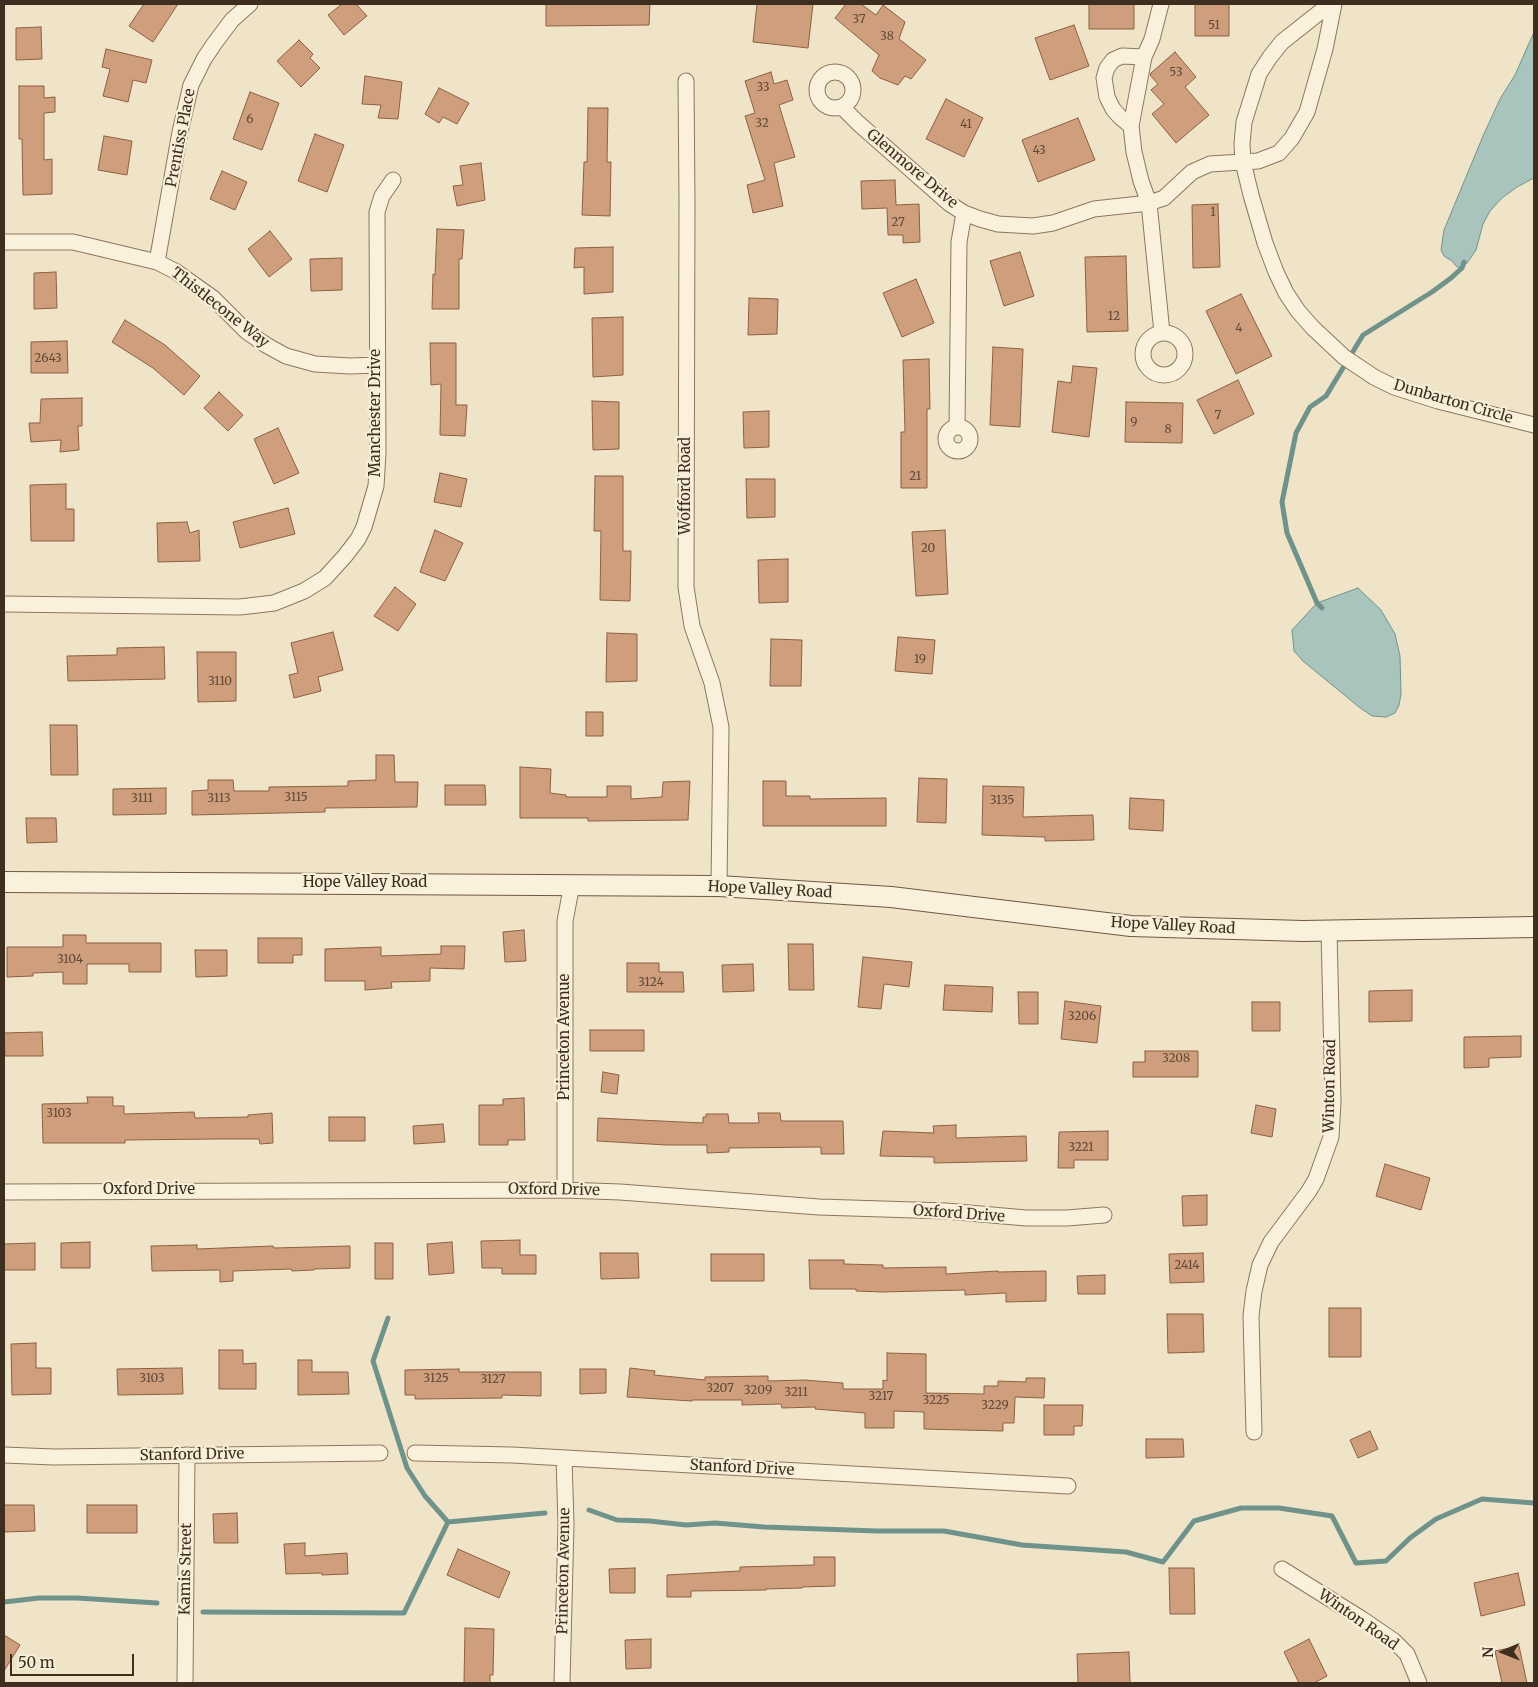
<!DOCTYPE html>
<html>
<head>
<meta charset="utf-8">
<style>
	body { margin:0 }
	#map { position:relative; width:1538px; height:1687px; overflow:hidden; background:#f0e4c8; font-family:Merriweather,serif }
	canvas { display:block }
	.frame { position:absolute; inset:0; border:5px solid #3d2e20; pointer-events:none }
	.north { position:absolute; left:1478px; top:1627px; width:50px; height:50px; -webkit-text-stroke:4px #f7eed8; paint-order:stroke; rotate:269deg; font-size:14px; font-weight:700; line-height:20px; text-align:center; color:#3d2e20 }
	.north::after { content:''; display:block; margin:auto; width:18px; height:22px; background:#3d2e20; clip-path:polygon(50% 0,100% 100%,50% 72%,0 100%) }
	.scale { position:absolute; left:10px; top:1654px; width:124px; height:22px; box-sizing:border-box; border:2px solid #3d2e20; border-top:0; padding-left:6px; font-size:15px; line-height:18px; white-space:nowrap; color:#3d2e20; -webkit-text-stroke:4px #f7eed8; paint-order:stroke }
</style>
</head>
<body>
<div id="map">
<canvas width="1538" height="1687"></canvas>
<div class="frame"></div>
<div class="north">N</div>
<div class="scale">50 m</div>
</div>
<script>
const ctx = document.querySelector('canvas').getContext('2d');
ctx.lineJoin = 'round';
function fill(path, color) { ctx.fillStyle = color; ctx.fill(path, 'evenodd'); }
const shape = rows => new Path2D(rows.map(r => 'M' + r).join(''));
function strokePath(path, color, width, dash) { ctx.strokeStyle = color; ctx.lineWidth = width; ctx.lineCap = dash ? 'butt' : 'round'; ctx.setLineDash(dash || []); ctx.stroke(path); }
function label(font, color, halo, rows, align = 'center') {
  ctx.font = font + ' Merriweather,serif'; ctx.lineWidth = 4.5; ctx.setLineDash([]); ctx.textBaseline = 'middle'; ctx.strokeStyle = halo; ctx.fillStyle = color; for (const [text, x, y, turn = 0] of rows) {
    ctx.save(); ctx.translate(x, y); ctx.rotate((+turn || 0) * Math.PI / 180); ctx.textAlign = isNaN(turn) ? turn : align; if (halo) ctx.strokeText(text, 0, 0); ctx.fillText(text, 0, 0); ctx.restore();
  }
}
const water = shape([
	[1534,32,1534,178,1517,187,1502,198,1490,211,1483,224,1476,250,1467,263,1463,267,1457,267,1452,261,1444,256,1441,250,1444,230,1483,136,1500,99,1515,75,1534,32],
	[1358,588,1381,610,1395,634,1400,656,1401,694,1399,705,1395,713,1386,717,1372,716,1359,707,1303,661,1294,651,1292,630,1317,603,1358,588]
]);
fill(water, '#a9c4bc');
strokePath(water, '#6f938a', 1);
strokePath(shape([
	[1322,608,1317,603,1287,533,1282,502,1296,433,1310,407,1326,396,1363,335,1432,292,1451,278,1462,268,1464,262],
	[388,1318,373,1361,407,1468,425,1496,448,1522],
	[589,1510,617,1520,650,1521,686,1525,715,1523,764,1527,877,1531,944,1531,1022,1545,1126,1552,1163,1562,1194,1521,1241,1508,1279,1508,1332,1516,1356,1563,1386,1561,1410,1538,1436,1519,1482,1499,1534,1503],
	[4,1602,39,1598,77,1598,157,1603],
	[203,1612,404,1613,448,1522,545,1513]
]), '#6f938a', 5);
const building = shape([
	[144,4,178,4,153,42,129,26,144,4],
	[342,4,356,4,367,16,344,35,328,15,342,4],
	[546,4,650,4,649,25,546,26,546,4],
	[757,4,813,4,808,48,753,42,757,4],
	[846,4,861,4,876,15,883,5,905,22,899,39,926,60,911,79,905,76,898,85,880,78,872,71,879,55,835,18,846,4],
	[1089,4,1134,4,1134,29,1089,29,1089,4],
	[1195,4,1229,4,1229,36,1195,36,1195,4],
	[1074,25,1089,66,1050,80,1035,38,1074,25],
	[41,27,42,59,16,60,16,28,41,27],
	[299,40,313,54,310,58,320,68,301,87,277,61,299,40],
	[106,49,152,60,146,83,133,80,128,102,103,96,110,69,102,67,106,49],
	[1175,52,1196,77,1185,87,1209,115,1176,143,1152,114,1164,104,1151,90,1158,84,1150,75,1151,73,1175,52],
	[771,72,774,84,787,80,793,100,779,105,795,157,774,163,783,206,753,213,747,185,765,180,745,116,755,113,745,81,771,72],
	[365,76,402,82,398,119,378,118,381,105,362,104,365,76],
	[19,86,44,86,44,98,55,97,55,112,44,113,44,160,52,159,52,194,23,195,22,139,19,139,19,86],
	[439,88,469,103,457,124,443,117,439,123,425,114,439,88],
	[250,92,279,103,262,150,233,139,250,92],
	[946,99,983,118,964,157,926,139,946,99],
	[588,108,608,108,607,162,611,162,610,216,582,215,584,162,587,162,588,108],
	[1078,118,1095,160,1038,182,1022,140,1078,118],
	[315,134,344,145,327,192,298,181,315,134],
	[104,136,132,141,127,175,98,170,104,136],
	[481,163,485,200,457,206,453,186,463,185,460,166,481,163],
	[222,171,247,182,235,210,210,199,222,171],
	[895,180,896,205,919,204,920,242,903,243,903,235,888,235,887,208,862,209,861,181,895,180],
	[1218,204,1220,267,1193,268,1192,205,1218,204],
	[437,229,464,230,462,259,459,259,459,309,432,309,433,274,435,275,437,229],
	[270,231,292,259,269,277,248,249,270,231],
	[613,247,613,292,584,294,584,267,574,268,575,248,613,247],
	[1020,252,1034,296,1004,306,990,261,1020,252],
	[1126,256,1128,331,1087,332,1085,257,1126,256],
	[342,258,342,290,311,291,310,259,342,258],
	[56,272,57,308,34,309,34,273,56,272],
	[916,279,934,323,902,337,883,293,916,279],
	[1241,294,1272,356,1236,374,1206,311,1241,294],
	[749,298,778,299,777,334,748,335,749,298],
	[623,317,623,375,593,377,592,318,623,317],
	[125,320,165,345,200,376,184,395,153,368,112,342,125,320],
	[67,341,68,373,31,373,31,342,67,341],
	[430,343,456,343,456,405,467,405,465,436,440,435,441,384,431,385,430,343],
	[993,347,1023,349,1020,427,990,425,993,347],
	[929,359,930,409,927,409,927,488,901,488,901,432,905,432,903,360,929,359],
	[1073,366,1097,368,1089,437,1052,432,1058,381,1071,383,1073,366],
	[1238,380,1254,414,1214,434,1197,400,1238,380],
	[219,392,243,415,228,431,204,408,219,392],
	[82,398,82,426,78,426,79,450,60,452,61,440,31,442,29,423,40,423,41,399,82,398],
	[592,401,619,402,619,449,593,450,592,401],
	[1126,402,1183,403,1182,443,1125,442,1126,402],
	[769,411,769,447,744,448,743,412,769,411],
	[278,428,299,473,274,484,254,439,278,428],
	[440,473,467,479,461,507,434,502,440,473],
	[595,476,623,476,623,551,631,551,630,601,600,600,601,531,594,531,595,476],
	[746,479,775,479,775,517,747,518,746,479],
	[66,484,66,509,74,509,74,541,31,541,30,485,66,484],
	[288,508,295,534,240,548,233,522,288,508],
	[187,522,190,533,199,530,200,561,158,562,157,523,187,522],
	[435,530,463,543,445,581,420,572,435,530],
	[945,530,948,594,916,596,912,532,945,530],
	[788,559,788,602,759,603,758,560,788,559],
	[395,587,416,604,398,631,374,616,395,587],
	[333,632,343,670,318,677,321,691,294,698,289,675,298,673,291,643,333,632],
	[607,633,637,634,637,681,606,682,607,633],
	[898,637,935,640,932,674,895,671,898,637],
	[771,639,802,640,801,686,770,686,771,639],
	[164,647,165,679,68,681,67,656,117,655,117,648,164,647],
	[197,652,236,652,236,701,198,702,197,652],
	[586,712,603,712,603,736,586,736,586,712],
	[50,725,77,725,78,775,51,775,50,725],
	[376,755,394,755,395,782,418,782,417,807,325,808,325,812,192,815,192,791,208,790,208,780,233,780,234,791,269,791,269,787,348,786,348,781,376,780,376,755],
	[520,767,551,769,550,793,566,795,566,797,607,797,607,786,631,786,631,799,662,797,663,782,690,781,688,820,588,821,588,818,520,818,520,767],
	[919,778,947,779,946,823,917,822,919,778],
	[763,781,786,781,786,796,810,796,810,799,886,798,886,826,763,826,763,781],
	[445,785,485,785,486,805,445,805,445,785],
	[983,786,1024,787,1023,817,1093,815,1094,840,1045,841,1045,837,982,835,983,786],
	[166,788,166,814,113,815,113,789,166,788],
	[1130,798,1164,800,1163,831,1129,829,1130,798],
	[26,818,56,818,57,842,27,843,26,818],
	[524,930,526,961,505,962,503,932,524,930],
	[63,935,86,935,86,943,161,943,161,972,129,972,129,964,87,964,87,984,63,984,63,972,33,973,33,976,7,977,7,947,63,947,63,935],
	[258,938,302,938,302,955,293,955,293,963,258,963,258,938],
	[788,944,813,944,814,990,789,990,788,944],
	[441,946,465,946,464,969,430,968,430,981,391,982,392,988,365,990,365,981,325,981,325,949,381,947,381,956,441,954,441,946],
	[195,950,227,950,227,976,196,977,195,950],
	[863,957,912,962,909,987,884,984,881,1009,858,1007,863,957],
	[627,963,659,963,659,972,683,972,684,992,627,992,627,963],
	[753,964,754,991,723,992,722,965,753,964],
	[945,985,993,987,992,1012,943,1010,945,985],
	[1412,990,1412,1021,1369,1022,1369,991,1412,990],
	[1018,992,1038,992,1038,1024,1019,1024,1018,992],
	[1065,1001,1101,1006,1097,1043,1061,1039,1065,1001],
	[1252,1002,1280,1002,1280,1031,1252,1031,1252,1002],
	[590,1030,644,1030,644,1051,590,1051,590,1030],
	[42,1032,43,1056,5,1056,4,1033,42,1032],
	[1521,1036,1521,1057,1489,1058,1489,1067,1464,1068,1464,1037,1521,1036],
	[1145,1051,1198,1051,1198,1077,1133,1077,1133,1062,1145,1062,1145,1051],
	[603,1072,619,1075,617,1094,601,1092,603,1072],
	[87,1097,113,1097,113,1106,124,1106,124,1114,194,1112,195,1118,248,1117,248,1115,272,1113,273,1143,260,1144,259,1139,214,1139,125,1140,125,1143,43,1143,42,1104,88,1103,87,1097],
	[524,1098,525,1140,508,1140,508,1145,479,1145,479,1105,503,1105,503,1099,524,1098],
	[1256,1105,1276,1109,1272,1137,1251,1133,1256,1105],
	[758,1113,780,1113,781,1121,843,1121,844,1154,821,1154,821,1147,729,1148,729,1152,707,1153,707,1145,667,1145,597,1141,598,1118,703,1123,703,1117,706,1117,706,1114,728,1114,729,1123,759,1123,758,1113],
	[329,1117,365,1117,365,1141,329,1141,329,1117],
	[443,1124,445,1142,414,1144,413,1126,443,1124],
	[956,1125,956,1138,1026,1136,1027,1161,934,1163,934,1157,880,1156,883,1131,934,1133,933,1126,956,1125],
	[1108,1131,1108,1160,1074,1160,1074,1168,1058,1168,1059,1132,1108,1131],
	[1385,1164,1430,1178,1421,1210,1376,1196,1385,1164],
	[1207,1195,1207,1225,1183,1226,1182,1196,1207,1195],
	[520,1240,520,1255,536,1255,536,1274,502,1274,502,1268,482,1268,481,1241,520,1240],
	[90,1242,90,1268,61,1268,61,1243,90,1242],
	[452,1242,454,1273,429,1275,427,1244,452,1242],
	[35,1243,35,1270,4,1270,4,1244,35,1243],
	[375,1243,393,1243,393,1279,375,1279,375,1243],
	[197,1245,197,1249,273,1246,274,1248,350,1246,350,1268,314,1269,314,1270,292,1271,291,1269,233,1271,233,1281,220,1282,220,1270,152,1271,151,1246,197,1245],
	[600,1253,638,1253,639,1278,601,1279,600,1253],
	[1203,1253,1204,1282,1170,1283,1169,1254,1203,1253],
	[711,1254,764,1254,764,1281,711,1281,711,1254],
	[809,1260,844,1260,844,1264,883,1265,883,1268,946,1267,946,1274,998,1271,998,1272,1046,1271,1046,1301,1006,1302,1006,1293,965,1295,965,1290,882,1292,856,1291,856,1289,810,1289,809,1260],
	[1105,1275,1105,1294,1078,1294,1077,1276,1105,1275],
	[1329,1308,1361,1308,1361,1357,1329,1357,1329,1308],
	[1167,1314,1203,1314,1204,1352,1168,1353,1167,1314],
	[36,1343,36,1368,51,1368,51,1394,12,1395,11,1344,36,1343],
	[219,1350,243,1350,243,1364,256,1363,256,1389,219,1389,219,1350],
	[887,1353,926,1354,926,1393,984,1394,984,1386,998,1386,998,1381,1026,1382,1026,1378,1045,1378,1044,1398,1015,1397,1014,1423,1003,1423,1003,1431,924,1429,924,1412,894,1411,894,1428,865,1428,865,1413,815,1409,816,1407,782,1408,781,1404,742,1405,742,1400,692,1400,692,1401,627,1397,630,1368,655,1371,654,1375,705,1380,705,1377,768,1376,768,1381,804,1380,843,1383,843,1389,883,1389,883,1380,887,1381,887,1353],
	[298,1360,312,1360,312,1372,348,1372,349,1394,298,1395,298,1360],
	[182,1368,183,1394,118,1395,117,1369,182,1368],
	[459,1369,459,1372,541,1372,541,1396,502,1395,502,1398,415,1399,415,1395,405,1395,405,1370,459,1369],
	[580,1369,606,1369,606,1393,580,1394,580,1369],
	[1044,1405,1083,1405,1082,1426,1074,1426,1074,1435,1044,1435,1044,1405],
	[1370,1431,1378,1449,1358,1458,1350,1440,1370,1431],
	[1146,1439,1183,1439,1184,1457,1146,1458,1146,1439],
	[4,1505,34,1505,35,1531,4,1532,4,1505],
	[87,1505,137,1505,137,1533,87,1533,87,1505],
	[237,1513,238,1543,214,1543,213,1514,237,1513],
	[305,1543,305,1556,347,1553,348,1574,322,1575,322,1573,286,1574,284,1544,305,1543],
	[458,1549,510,1572,499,1598,447,1575,458,1549],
	[814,1557,835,1557,835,1586,802,1587,802,1588,766,1589,766,1590,691,1591,691,1597,667,1597,667,1575,740,1571,740,1567,814,1565,814,1557],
	[635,1568,635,1593,610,1593,609,1569,635,1568],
	[1169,1568,1194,1568,1195,1614,1170,1614,1169,1568],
	[1518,1573,1525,1605,1481,1616,1474,1583,1518,1573],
	[465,1628,494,1629,493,1675,490,1675,490,1683,464,1683,465,1628],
	[4,1635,20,1645,4,1671,4,1635],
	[651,1639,651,1668,626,1669,625,1640,651,1639],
	[1309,1639,1327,1676,1314,1683,1299,1683,1284,1652,1309,1639],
	[1519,1646,1527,1683,1502,1683,1495,1651,1519,1646],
	[1129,1652,1130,1683,1078,1683,1077,1654,1129,1652]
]);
fill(building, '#cf9f7d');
strokePath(building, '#8d5f41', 1);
const street = shape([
	[1161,4,1152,39,1144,57,1131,126,1134,152,1141,181,1149,203,1162,333],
	[1330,4,1282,42,1270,57,1259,74,1244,122,1242,144,1243,162,1251,195,1265,243,1276,272,1286,293,1298,311,1313,328,1344,357,1374,377,1394,387,1438,401,1534,425],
	'817 90a18 18 0 1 1 36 0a18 18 0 1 1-36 0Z',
	[686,81,687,202,686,587,692,626,712,683,721,727,719,886],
	[842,107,858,123,950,204,964,213,980,219,998,224,1033,226,1053,223,1094,209,1149,203,1164,198,1192,172,1210,164,1258,161,1279,153,1292,138,1307,112,1325,49,1334,4],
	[1131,126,1120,117,1113,109,1107,97,1104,78,1107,68,1113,60,1122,56,1144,57],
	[4,242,73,242,157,262,175,271,213,298,246,331,266,345,286,356,315,364,350,366,377,365],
	[157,262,180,132,191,85,204,59,214,44,232,20,250,4],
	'1143 354a21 21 0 1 1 42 0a21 21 0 1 1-42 0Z',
	[957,427,959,242,964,213],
	'946 439a12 12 0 1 1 24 0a12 12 0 1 1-24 0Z',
	[4,604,240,607,274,603,304,591,325,578,345,556,358,539,364,527,376,486,378,453,377,212,382,196,393,180],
	[565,1190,565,921,572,884],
	[4,1192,565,1190,620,1192,819,1207,946,1211,1026,1218,1067,1218,1104,1215],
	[1254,1432,1251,1316,1254,1291,1260,1265,1271,1242,1309,1191,1316,1179,1331,1137,1333,1102,1329,931],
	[415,1453,512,1455,1068,1486],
	[4,1455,54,1457,380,1453],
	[1282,1569,1362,1619,1394,1641,1407,1654,1419,1683],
	[185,1683,187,1455],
	[562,1683,566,1524,564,1458]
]);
const secondary = shape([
	[4,882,719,886,891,897,1131,926,1303,931,1534,927]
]);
strokePath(street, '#8d765c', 17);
strokePath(secondary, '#6f573f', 22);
strokePath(street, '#faf1dc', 15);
strokePath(secondary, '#faf1dc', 20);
label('12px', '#624a37', null, [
	["37",859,20],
	["51",1214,26],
	["38",887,37],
	["53",1176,73],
	["33",763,88],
	["6",250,120],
	["32",762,124],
	["41",966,125],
	["43",1039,151],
	["1",1213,213],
	["27",898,223],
	["12",1114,317],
	["4",1239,329],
	["2643",48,359],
	["7",1218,416],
	["9",1134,423],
	["8",1168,430],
	["21",915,477],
	["20",928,549],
	["19",920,660],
	["3110",220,682],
	["3115",296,798],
	["3111",142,799],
	["3113",219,799],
	["3135",1002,801],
	["3104",70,960],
	["3124",651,983],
	["3206",1082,1017],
	["3208",1176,1059],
	["3103",59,1114],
	["3221",1081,1148],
	["2414",1187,1266],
	["3103",152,1379],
	["3125",436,1379],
	["3127",493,1380],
	["3207",720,1389],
	["3209",758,1391],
	["3211",796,1393],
	["3217",881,1397],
	["3225",936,1401],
	["3229",995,1406]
]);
label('15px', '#3d2e20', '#f7eed8', [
	["Prentiss Place",181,138,-79],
	["Glenmore Drive",912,169,40],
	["Thistlecone Way",220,308,38],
	["Dunbarton Circle",1453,402,16],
	["Manchester Drive",376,413,-90],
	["Wofford Road",686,486,-90],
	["Hope Valley Road",365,883],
	["Hope Valley Road",770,890,3],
	["Hope Valley Road",1173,926,3],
	["Princeton Avenue",565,1037,-90],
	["Winton Road",1330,1086,-89],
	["Oxford Drive",149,1190],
	["Oxford Drive",554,1190,1],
	["Oxford Drive",959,1214,4],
	["Stanford Drive",192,1455,-1],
	["Stanford Drive",742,1468,3],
	["Kamis Street",186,1569,-89],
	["Princeton Avenue",564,1571,-89],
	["Winton Road",1358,1620,35]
]);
</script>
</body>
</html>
